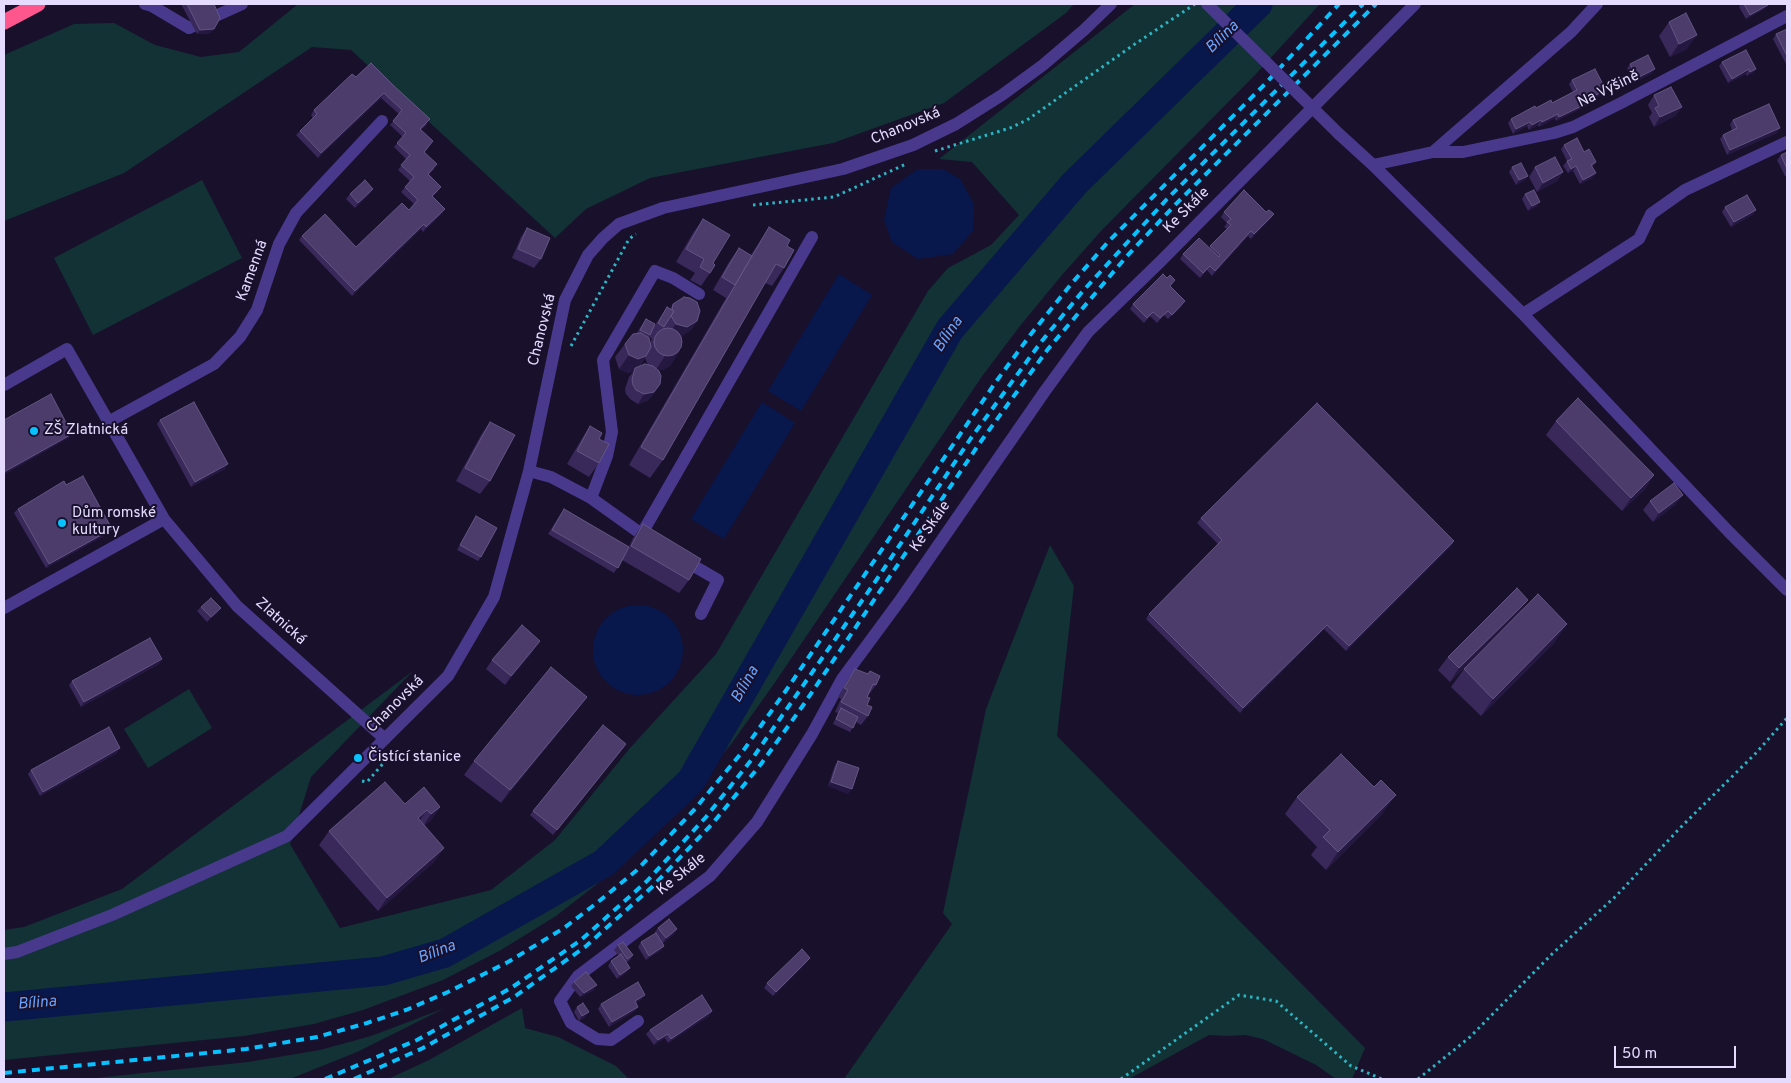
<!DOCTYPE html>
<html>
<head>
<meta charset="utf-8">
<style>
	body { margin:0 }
	#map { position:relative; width:1791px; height:1083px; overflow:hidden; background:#19102c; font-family:Overpass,sans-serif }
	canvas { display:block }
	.frame { position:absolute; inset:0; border:5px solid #e4dbff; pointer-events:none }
	.scale { position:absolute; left:1614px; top:1046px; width:122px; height:22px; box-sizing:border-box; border:2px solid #e4dbff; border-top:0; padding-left:6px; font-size:15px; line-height:18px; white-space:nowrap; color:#e4dbff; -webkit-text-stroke:4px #19102c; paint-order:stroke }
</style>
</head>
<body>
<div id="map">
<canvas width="1791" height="1083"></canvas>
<div class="frame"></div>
<div class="scale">50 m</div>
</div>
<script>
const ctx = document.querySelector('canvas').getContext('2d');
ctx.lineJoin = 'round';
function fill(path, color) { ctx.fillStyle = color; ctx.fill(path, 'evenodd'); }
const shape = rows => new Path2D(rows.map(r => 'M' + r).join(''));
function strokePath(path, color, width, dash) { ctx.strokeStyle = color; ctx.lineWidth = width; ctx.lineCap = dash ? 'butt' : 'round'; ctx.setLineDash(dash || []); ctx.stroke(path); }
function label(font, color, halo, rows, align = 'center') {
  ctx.font = font + ' Overpass,sans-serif'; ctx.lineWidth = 4; ctx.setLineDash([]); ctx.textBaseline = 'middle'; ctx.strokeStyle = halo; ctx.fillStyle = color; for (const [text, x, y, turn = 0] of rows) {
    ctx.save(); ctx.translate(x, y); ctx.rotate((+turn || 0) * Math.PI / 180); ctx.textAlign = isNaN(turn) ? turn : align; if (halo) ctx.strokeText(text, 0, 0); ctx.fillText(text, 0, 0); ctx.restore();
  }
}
fill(shape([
	[298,4,1074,4,1066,13,944,103,833,143,650,178,586,209,555,238,351,50,312,47,124,173,4,221,4,55,74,24,114,23,155,45,201,57,239,52],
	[1135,4,1320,4,1255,75,1102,230,1062,275,1020,326,983,375,776,681,732,743,684,801,628,860,556,916,501,950,443,980,363,1010,314,1024,244,1036,4,1060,4,930,24,927,122,889,413,671,311,777,290,844,340,928,491,890,555,840,630,748,716,654,928,291,948,268,991,245,1019,215,972,162,939,159],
	[202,180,242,258,93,335,54,258],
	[1050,545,1074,586,1057,736,1365,1048,1352,1079,1336,1079,1316,1065,1263,1039,1245,1035,1228,1036,1209,1035,1129,1079,844,1079,952,924,943,913,986,709],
	[189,689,212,728,148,768,124,729],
	[445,1008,357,1052,290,1079,86,1079,248,1062,320,1050,371,1036],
	[522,1008,525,1028,558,1037,616,1066,629,1079,388,1079,429,1060]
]), '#123236');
fill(shape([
	[918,169,943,169,960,179,974,204,973,231,953,254,918,259,892,242,884,220,891,188],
	[839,274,872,295,801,411,768,391],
	[762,402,795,423,724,539,691,519],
	'593 650a45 45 0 1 1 90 0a45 45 0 1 1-90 0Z'
]), '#08174c');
strokePath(shape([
	[4,1007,383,971,445,953,604,863,691,781,950,329,1074,184,1258,4]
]), '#08174c', 29);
strokePath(shape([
	[935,151,1010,128,1027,120,1132,46,1195,4],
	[753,205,834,197,906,164],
	[571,346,629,239,636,234],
	[362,781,367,782,387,759],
	[1121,1079,1239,995,1276,1001,1351,1066,1382,1079],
	[1418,1079,1470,1037,1552,954,1616,896,1680,828,1756,753,1787,718]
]), '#2bb6c3', 3, [2.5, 4]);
strokePath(shape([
	[145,4,152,6,189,28,242,4],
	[1339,134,1373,165,1433,152,1571,32,1597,4],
	[1433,152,1463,152,1554,133,1573,127,1621,103,1787,16],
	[1373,165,1523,314,1639,239,1651,214,1685,190,1787,142],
	[1523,314,1729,532,1787,590],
	[4,385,67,349,164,519],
	[108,422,214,364,240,337,257,310,279,244,296,213,382,121],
	[529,471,551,477,591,498,647,538],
	[591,498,607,456,612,432,603,360,655,271,673,278,699,294],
	[641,535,812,237],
	[682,559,718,580,701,614],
	[4,608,164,519,237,606,385,739],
	[4,954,17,952,112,915,287,836,448,676,494,597,529,471,565,300,588,255,603,238,619,224,663,208,843,169,913,145,956,124,1002,95,1043,65,1084,30,1111,4],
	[638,1021,611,1040,597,1039,571,1023,560,1001,578,976,710,876,757,822,812,734,842,679,901,599,1045,391,1088,332,1162,260,1415,4]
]), '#48398d', 12);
strokePath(shape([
	[4,22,38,4]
]), '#ff568e', 15);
strokePath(shape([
	[4,1073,246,1049,317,1037,367,1023,406,1010,448,992,508,962,564,928,598,902,637,870,694,810,743,751,787,689,995,383,1031,334,1072,283,1108,242,1265,84,1339,4],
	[325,1079,417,1040,511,988,581,940,647,881,706,817,752,759,877,579,971,438,1041,342,1082,292,1167,199,1363,4],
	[354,1079,423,1048,514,997,585,947,652,887,713,823,761,764,804,704,979,444,1048,349,1127,256,1174,206,1376,4]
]), '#07c2ff', 4, [8, 6]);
strokePath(shape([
	[1207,4,1339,134]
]), '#48398d', 12);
fill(shape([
	[181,4,214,4,211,33,197,34],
	[1741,4,1744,4,1764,9,1746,19,1739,7],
	[1669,22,1687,49,1670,57,1659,36],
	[1787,29,1787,66,1773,39,1776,34],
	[1722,62,1756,69,1752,73,1747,76,1746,74,1728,83,1719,66],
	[371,63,427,124,421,130,433,141,425,152,434,169,428,175,438,191,432,197,442,213,423,232,421,229,352,296,299,240,302,236,356,247,409,210,414,204,401,192,410,181,398,170,406,159,394,147,403,137,390,125,399,114,381,98,318,158,296,135,313,118,311,115,314,110,356,77],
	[1630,64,1652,73,1634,83,1627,69],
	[1572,80,1602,94,1593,99,1590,104,1556,121,1555,118,1539,127,1538,125,1529,130,1527,126,1513,134,1508,123,1511,119,1536,108,1552,103,1573,92,1569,84],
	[1654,95,1682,107,1675,116,1654,127,1649,117,1652,113,1648,105],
	[1733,120,1777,133,1727,155,1720,139,1723,135,1732,130,1730,124],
	[1564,145,1584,152,1596,162,1592,167,1592,178,1580,184,1573,171,1568,173,1563,166,1567,161,1561,149],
	[1787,152,1787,176,1785,176,1777,160,1781,155],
	[1512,167,1528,176,1525,180,1516,185,1509,172],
	[1535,167,1563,172,1557,181,1537,192,1529,177],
	[370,193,355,208,346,199,350,194],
	[1525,194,1537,206,1528,211,1522,199],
	[1725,207,1756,210,1752,215,1731,227,1722,212],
	[1224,212,1266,212,1274,214,1270,219,1251,239,1248,236,1212,276,1207,270,1200,278,1180,259,1183,254,1209,248,1227,229,1224,227,1227,223,1221,217],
	[703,219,713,263,710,273,701,286,690,280,695,273,676,262,693,233],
	[769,227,787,246,784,268,772,286,765,283,663,460,650,478,629,465,726,298,713,290,729,262,739,248,751,255],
	[527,228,541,259,534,268,512,258,521,237],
	[1170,286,1182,306,1168,319,1164,315,1157,323,1150,316,1144,323,1130,309,1133,304],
	[673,304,697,321,691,330,681,336,671,365,663,370,658,370,660,384,654,393,647,401,638,404,630,399,626,394,625,389,629,377,634,371,628,373,619,369,615,357,625,344,636,334,646,319,655,325,667,307,670,309],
	[649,337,652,339,650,343,648,338],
	[645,358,648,365,639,367],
	[160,420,225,469,191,487,157,424],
	[1556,421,1654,475,1645,489,1622,511,1546,435],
	[490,422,490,481,480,494,456,481,481,435],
	[590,426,599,439,599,463,589,477,567,464,581,440],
	[66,485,112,529,109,533,46,568,14,513,18,509],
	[1650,501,1676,504,1653,522,1643,510],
	[564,509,629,547,633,538,643,524,689,580,679,593,622,560,614,573,548,534],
	[476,516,481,557,478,561,457,550],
	[1201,518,1454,541,1451,546,1346,651,1324,629,1240,713,1146,619,1149,614,1218,544,1197,523],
	[1528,600,1519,613,1450,682,1438,670,1448,657],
	[201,607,217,613,207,622,197,611],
	[1555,642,1481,716,1451,687,1464,669],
	[534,650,505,685,486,669,492,660],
	[162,659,159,664,81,707,69,685,72,681],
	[855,669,867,674,870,671,876,685,867,697,867,705,868,716,861,725,856,722,850,732,833,724,838,713,835,712,841,699,838,697,849,678],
	[587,697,577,710,501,803,464,775,474,761],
	[626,744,553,835,530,815,533,811],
	[117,753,40,796,28,774,31,770],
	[838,761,848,794,828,786,835,765],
	[1297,797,1383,813,1326,870,1311,855,1317,847,1285,814],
	[405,804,440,807,431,820,424,826,444,848,434,862,378,911,319,845,329,831],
	[658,928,674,934,663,943,664,946,661,950,646,960,638,947,641,942,655,934,655,932],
	[618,945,633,955,630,960,627,962,627,972,617,979,608,966,611,961,619,956,614,950],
	[807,962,773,996,764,988,767,983],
	[574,982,594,990,580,997,571,986],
	[642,999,636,1003,638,1007,635,1011,609,1027,598,1009,601,1004],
	[577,1007,585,1017,579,1021,574,1012],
	[712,1011,709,1016,668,1043,665,1038,654,1045,646,1034,650,1030]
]), '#39285a');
fill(shape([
	[1768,5,1764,9,1746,19,1750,15],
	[214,29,211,33,197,34,200,30],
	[1697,35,1687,49,1670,57,1679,44],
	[1655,69,1652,73,1634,83,1637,78],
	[1749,69,1746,74,1728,83,1732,79],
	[1756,69,1752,73,1747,76,1750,72],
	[1606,90,1602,94,1589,101,1592,97],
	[384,93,381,98,318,158,321,153],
	[1594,100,1590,104,1556,121,1559,117],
	[1682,107,1675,116,1654,127,1660,117],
	[1558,114,1555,118,1539,127,1542,122],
	[1541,120,1538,125,1529,130,1532,125],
	[1530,122,1527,126,1513,134,1516,129],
	[1780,128,1777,133,1727,155,1730,150],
	[1576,166,1573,171,1568,173,1571,169],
	[1563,172,1557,181,1537,192,1543,183],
	[1596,173,1592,178,1580,184,1583,180],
	[1528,176,1525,180,1516,185,1519,180],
	[373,189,370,193,355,208,358,203],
	[1540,202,1537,206,1528,211,1532,206],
	[445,209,442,213,423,232,426,227],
	[1756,210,1752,215,1731,227,1734,222],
	[1274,214,1270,219,1251,239,1254,234],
	[424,224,421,229,352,296,355,291],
	[1251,231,1248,236,1212,276,1215,271],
	[1185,301,1182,306,1168,319,1172,315],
	[697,321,691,330,681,336,669,333,676,324],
	[680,351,671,365,663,370,656,370,665,356],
	[629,355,646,356,637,369,635,368,634,371,628,373,619,369],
	[660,384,647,401,638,404,644,394],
	[72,434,69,438,4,475,4,472],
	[228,464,225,469,191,487,195,482],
	[1654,475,1645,489,1622,511,1631,498],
	[1683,495,1676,504,1653,522,1659,513],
	[112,529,109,533,46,568,49,564],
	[1454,541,1451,546,1346,651,1349,646],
	[1528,600,1519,613,1450,682,1459,668],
	[221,608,217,613,207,622,211,617],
	[1567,624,1555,642,1481,716,1493,699],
	[1327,625,1324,629,1240,713,1243,708],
	[540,641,534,650,505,685,511,676],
	[162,659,159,664,81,707,84,702],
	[587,697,577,710,501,803,510,790],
	[120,748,117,753,40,796,43,792],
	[831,782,852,789,848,794,828,786],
	[1396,795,1383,813,1326,870,1338,852],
	[440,807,431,820,422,828,431,814],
	[427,810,418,823,418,818],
	[444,848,434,862,378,911,387,898],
	[677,929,674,934,663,943,666,938],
	[664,946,661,950,646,960,649,956],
	[810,958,807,962,773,996,776,992],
	[630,968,627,972,617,979,620,975],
	[597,985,594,990,580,997,584,993],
	[645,995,642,999,631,1006,635,1001],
	[638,1007,635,1011,609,1027,612,1022],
	[712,1011,709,1016,668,1043,671,1039],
	[589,1012,585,1017,579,1021,582,1016],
	[668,1034,665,1038,654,1045,658,1040]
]), '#241740');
const building = shape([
	[187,4,214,4,220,18,214,29,200,30,187,4],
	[1744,4,1767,4,1768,5,1750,15,1744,4],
	[1686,13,1697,35,1679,44,1669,22,1686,13],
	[1787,29,1787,56,1776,34,1787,29],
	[1746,50,1756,69,1750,72,1749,69,1732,79,1722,62,1746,50],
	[1648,55,1655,69,1637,78,1630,64,1648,55],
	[371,63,393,85,430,119,420,129,433,141,424,152,437,164,428,174,441,187,432,196,445,209,426,227,424,224,355,291,302,236,325,214,356,247,402,203,409,210,418,200,405,187,414,177,401,165,410,155,397,143,406,133,393,121,402,110,384,93,321,153,300,131,317,114,314,110,352,74,356,77,371,63],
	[1595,69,1606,90,1592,97,1594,100,1559,117,1558,114,1542,122,1541,120,1532,125,1530,122,1516,129,1511,119,1535,106,1536,108,1551,100,1552,103,1577,90,1572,80,1595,69],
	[1671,87,1682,107,1660,117,1655,108,1659,106,1654,95,1671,87],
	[1769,104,1780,128,1730,150,1723,135,1737,128,1733,120,1769,104],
	[1577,138,1584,152,1589,149,1596,162,1591,165,1596,173,1583,180,1576,166,1571,169,1567,161,1572,159,1564,145,1577,138],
	[1787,152,1787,169,1781,155,1787,152],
	[1555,157,1563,172,1543,183,1535,167,1555,157],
	[1521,163,1528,176,1519,180,1512,167,1521,163],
	[365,180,373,189,358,203,350,194,365,180],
	[1244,190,1266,212,1269,210,1274,214,1254,234,1251,231,1215,271,1210,266,1203,273,1183,254,1199,238,1219,257,1220,255,1210,246,1231,225,1227,222,1231,219,1224,212,1244,190],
	[1534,190,1540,202,1532,206,1525,194,1534,190],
	[1747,195,1756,210,1734,222,1725,207,1747,195],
	[703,219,730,235,713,263,715,265,710,273,700,267,704,259,686,249,703,219],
	[769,227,790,240,787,246,794,250,784,268,776,264,663,460,641,447,769,227],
	[527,228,550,238,541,259,518,249,527,228],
	[739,248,752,256,735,285,722,277,739,248],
	[1163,274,1167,278,1170,275,1175,280,1170,286,1185,301,1172,315,1168,311,1160,318,1153,312,1147,318,1133,304,1163,274],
	[684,297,690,298,697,302,700,311,697,321,687,327,676,324,671,316,674,311,672,310,673,304,684,297],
	[667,307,674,311,664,327,658,323,667,307],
	[646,319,655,324,650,335,640,330,646,319],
	'654 342a14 14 0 1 1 28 0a14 14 0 1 1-28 0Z',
	[641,333,649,338,651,347,646,356,638,359,629,355,625,344,633,334,641,333],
	[645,364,653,366,659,371,661,376,660,384,654,392,644,394,636,390,633,385,632,380,635,368,645,364],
	[51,394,72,434,4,472,4,420,51,394],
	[1578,398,1654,475,1631,498,1556,421,1578,398],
	[194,402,228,464,195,482,160,420,194,402],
	[1317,403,1454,541,1349,646,1327,625,1243,708,1149,614,1222,540,1201,518,1317,403],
	[490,422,515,435,490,481,465,468,490,422],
	[590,426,602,433,599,439,609,444,599,463,577,451,590,426],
	[83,476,112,529,49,564,18,509,64,481,66,485,83,476],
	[1674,483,1683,495,1659,513,1650,501,1674,483],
	[564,509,629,547,618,568,552,530,564,509],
	[476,516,497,528,481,557,460,545,476,516],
	[643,524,701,559,689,580,631,546,643,524],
	[1517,588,1528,600,1459,668,1448,657,1517,588],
	[1538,594,1567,624,1493,699,1464,669,1538,594],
	[211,598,221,608,211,617,201,607,211,598],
	[522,625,540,641,511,676,492,660,522,625],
	[150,638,162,659,84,702,72,681,150,638],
	[551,667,587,697,510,790,474,761,551,667],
	[855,669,868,674,870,671,880,676,876,685,873,684,867,697,870,698,867,705,872,707,868,716,841,702,848,690,844,688,855,669],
	[841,708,858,717,853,728,836,719,841,708],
	[603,725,626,744,557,830,533,811,603,725],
	[109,727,120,748,43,792,31,770,109,727],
	[1341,754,1374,787,1381,780,1396,795,1338,852,1323,837,1330,830,1297,797,1341,754],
	[838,761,859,768,852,789,831,782,838,761],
	[385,782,405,804,424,787,440,807,431,814,427,810,418,818,444,848,387,898,329,831,385,782],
	[669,919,677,929,666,938,658,928,669,919],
	[656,933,664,946,649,956,641,942,656,933],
	[623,942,633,955,627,959,618,945,623,942],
	[802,949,810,958,776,992,767,983,802,949],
	[621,954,630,968,620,975,611,961,621,954],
	[586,972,597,985,584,993,574,982,586,972],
	[638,982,645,995,635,1001,638,1007,612,1022,601,1004,638,982],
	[702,995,712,1011,671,1039,668,1034,658,1040,650,1030,702,995],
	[583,1003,589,1012,582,1016,577,1007,583,1003]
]);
fill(building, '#4b3c6c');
strokePath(building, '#635583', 1);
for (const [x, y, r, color] of [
	[34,431,5,"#07c2ff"],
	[62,523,5,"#07c2ff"],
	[358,758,5,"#07c2ff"]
]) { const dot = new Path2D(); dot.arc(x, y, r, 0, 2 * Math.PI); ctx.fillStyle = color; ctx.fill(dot); strokePath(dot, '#19102c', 2); }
label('15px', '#e4dbff', '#19102c', [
	["Na Výšině",1609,90,-26],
	["Chanovská",906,127,-23],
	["Ke Skále",1187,211,-45],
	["Kamenná",253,271,-70],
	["Chanovská",543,330,-76],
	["Ke Skále",931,527,-55],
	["Zlatnická",280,622,42],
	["Chanovská",396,705,-45],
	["Ke Skále",682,875,-39]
]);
label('15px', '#e4dbff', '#19102c', [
	["ZŠ Zlatnická",44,431],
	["Dům romské",72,514],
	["kultury",72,531],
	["Čistící stanice",368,758]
], 'left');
label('italic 16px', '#69a4ff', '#19102c', [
	["Bílina",1223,38,-44],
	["Bílina",949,335,-56],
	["Bílina",746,685,-60],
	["Bílina",437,953,-21],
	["Bílina",37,1004,-5]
]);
</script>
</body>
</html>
